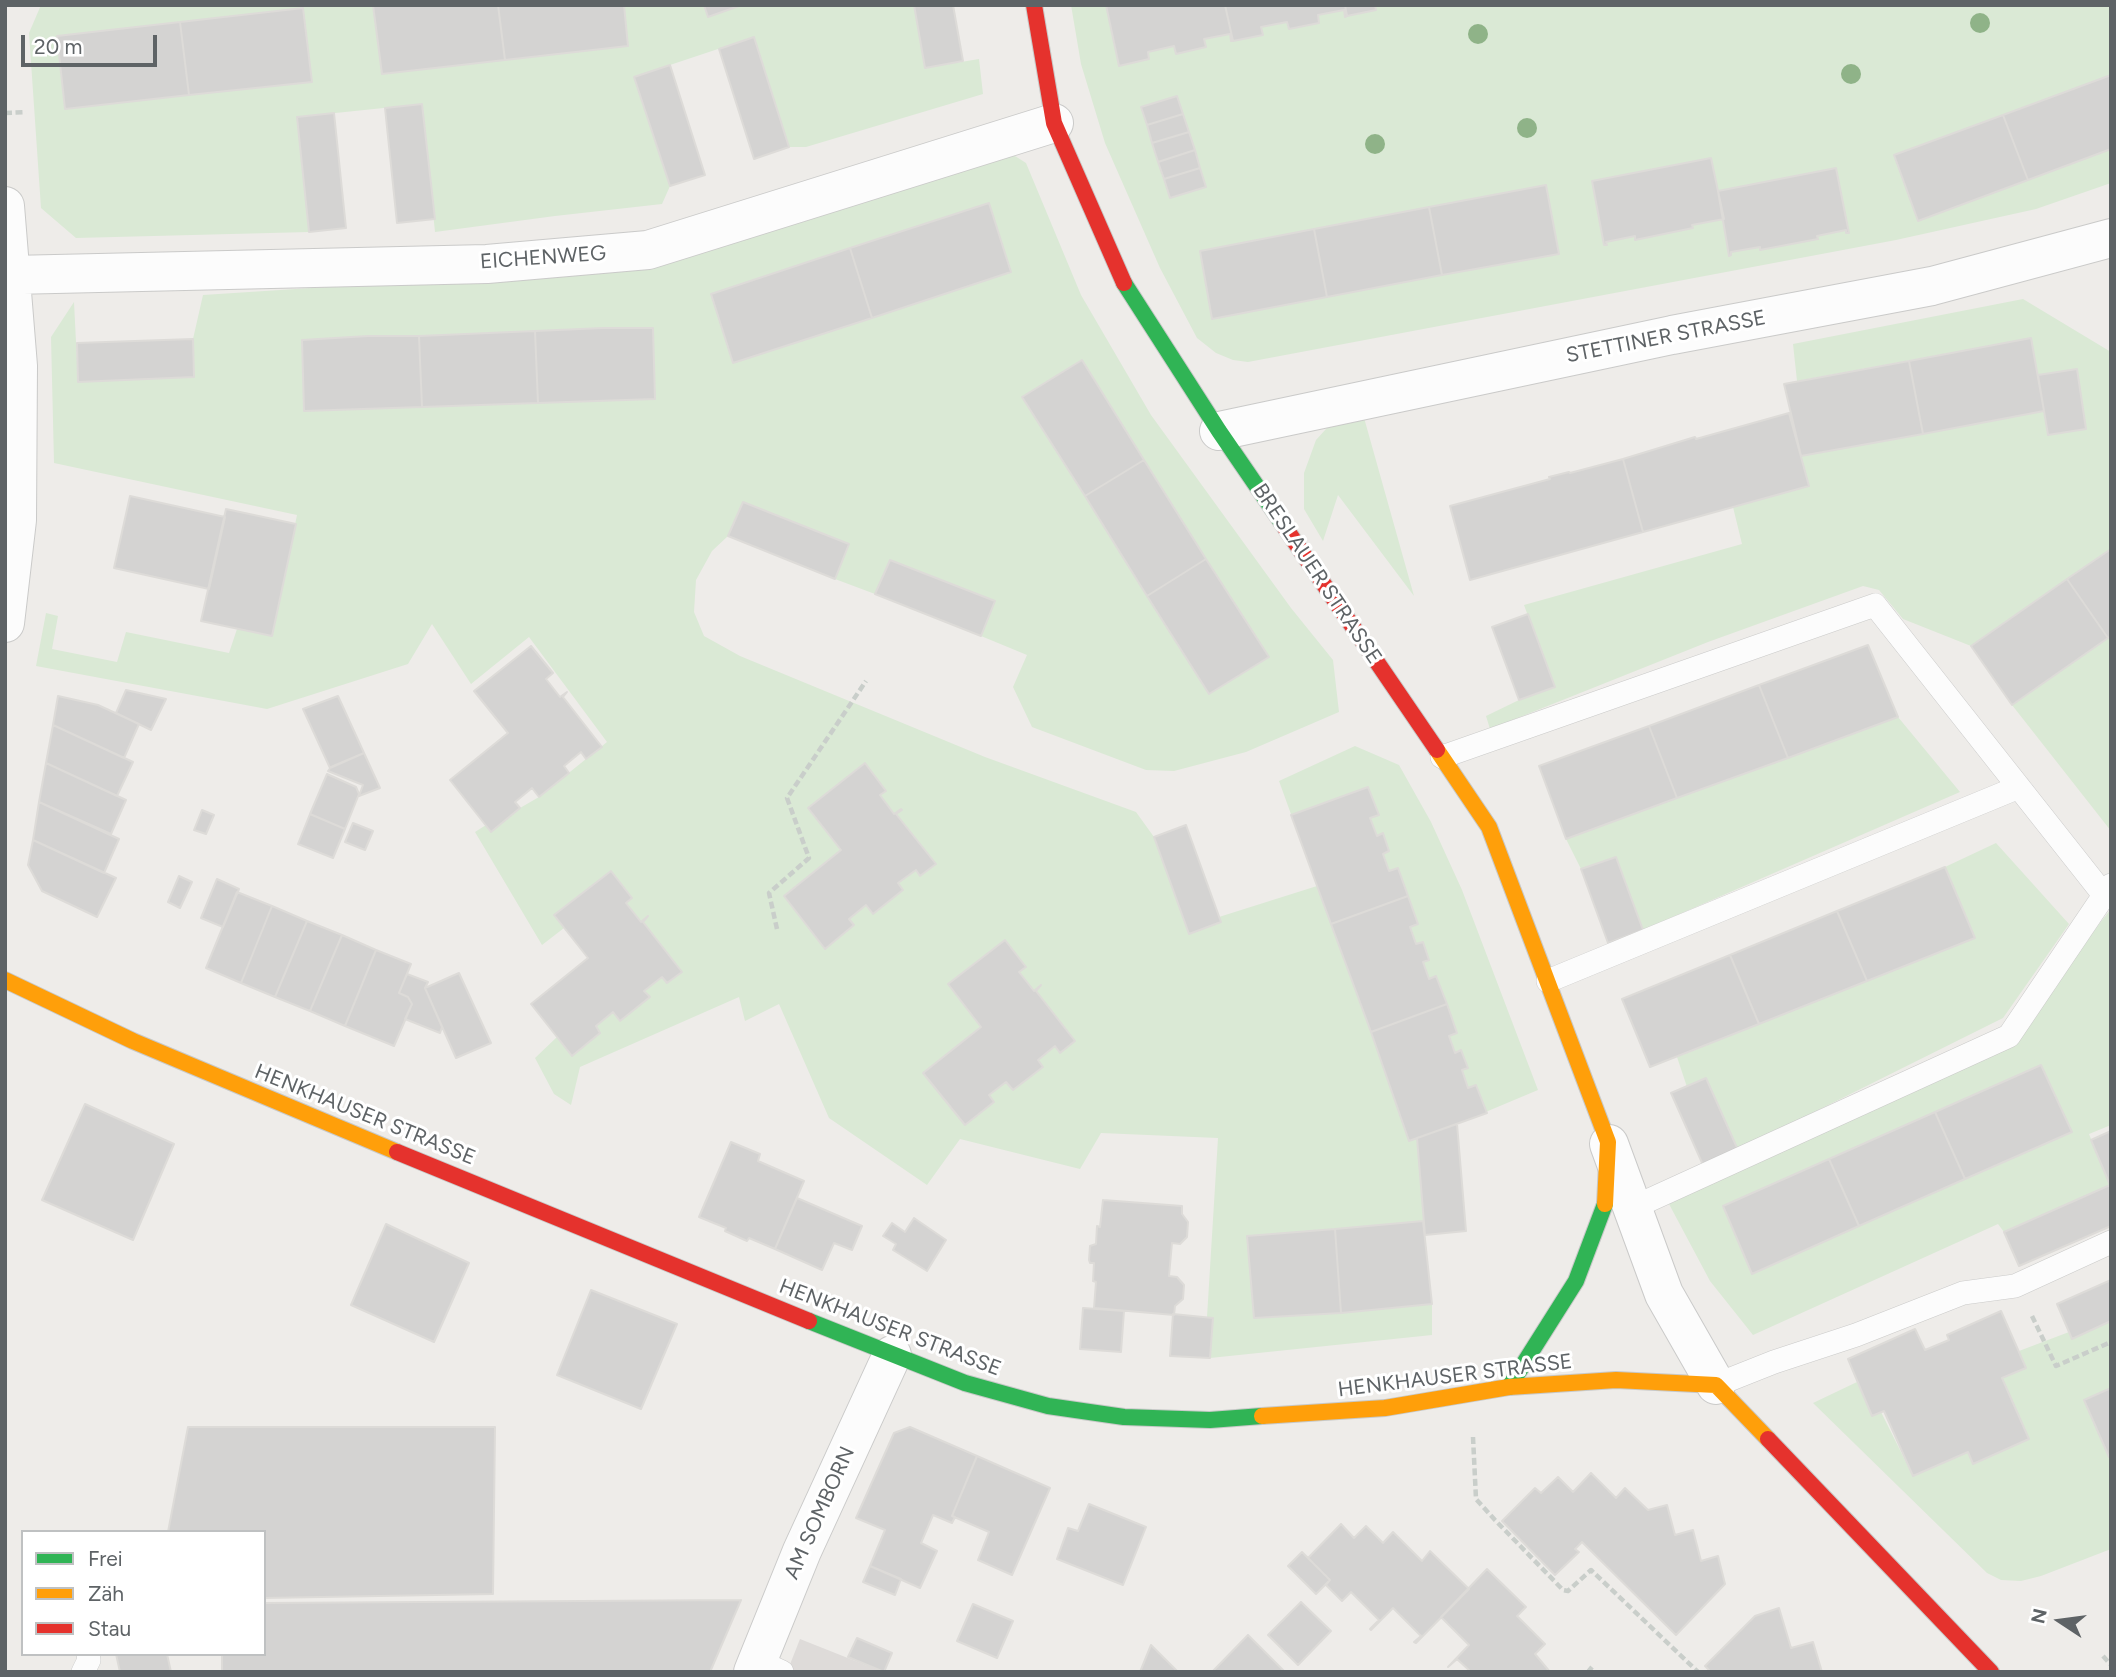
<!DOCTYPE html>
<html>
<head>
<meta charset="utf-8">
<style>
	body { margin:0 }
	#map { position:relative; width:2116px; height:1677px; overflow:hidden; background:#eeece9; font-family:Figtree,sans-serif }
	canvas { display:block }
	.frame { position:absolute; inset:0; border:7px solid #5e6366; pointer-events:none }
	.legend { position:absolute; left:21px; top:1530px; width:245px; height:126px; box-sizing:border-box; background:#fff; border:2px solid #bfc1c2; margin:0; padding:9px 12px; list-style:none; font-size:21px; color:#5e6366 }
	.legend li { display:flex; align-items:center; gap:14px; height:35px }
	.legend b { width:35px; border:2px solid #bfc1c2 }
	.north { position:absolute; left:2025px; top:1586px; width:70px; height:70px; -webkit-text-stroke:5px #fff; paint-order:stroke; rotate:283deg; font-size:19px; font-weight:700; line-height:28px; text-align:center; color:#5e6366 }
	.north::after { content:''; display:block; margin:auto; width:24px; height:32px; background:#5e6366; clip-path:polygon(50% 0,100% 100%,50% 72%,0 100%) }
	.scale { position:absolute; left:21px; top:35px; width:136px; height:32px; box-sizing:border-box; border:4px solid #5e6366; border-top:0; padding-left:9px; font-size:21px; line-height:24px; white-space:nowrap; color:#5e6366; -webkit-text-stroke:5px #fff; paint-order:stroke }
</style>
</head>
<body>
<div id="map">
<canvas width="2116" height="1677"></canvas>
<div class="frame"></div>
<ul class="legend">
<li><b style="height:9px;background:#30b455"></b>Frei</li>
<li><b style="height:9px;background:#ff9f0a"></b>Zäh</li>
<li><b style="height:9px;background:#e5322d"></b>Stau</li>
</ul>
<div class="north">N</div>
<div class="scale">20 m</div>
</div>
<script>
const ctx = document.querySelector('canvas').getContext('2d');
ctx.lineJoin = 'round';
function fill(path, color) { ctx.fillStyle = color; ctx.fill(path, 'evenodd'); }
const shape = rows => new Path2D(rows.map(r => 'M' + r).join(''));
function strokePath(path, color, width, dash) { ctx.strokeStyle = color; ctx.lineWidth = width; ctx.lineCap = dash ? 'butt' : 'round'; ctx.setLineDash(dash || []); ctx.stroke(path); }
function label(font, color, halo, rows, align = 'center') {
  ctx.font = font + ' Figtree,sans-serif'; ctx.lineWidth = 6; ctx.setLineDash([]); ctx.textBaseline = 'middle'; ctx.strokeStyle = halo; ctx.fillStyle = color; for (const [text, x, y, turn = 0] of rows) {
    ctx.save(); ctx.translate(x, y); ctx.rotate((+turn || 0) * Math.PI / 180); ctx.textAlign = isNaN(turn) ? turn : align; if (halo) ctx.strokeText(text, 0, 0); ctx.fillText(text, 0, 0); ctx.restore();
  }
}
fill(shape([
	[800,1639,883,1672,787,1672]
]), '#dedbd9');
fill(shape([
	[41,5,914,5,925,68,979,59,983,94,806,147,789,147,754,37,634,77,670,186,662,204,555,216,435,232,422,104,297,117,309,232,76,238,41,208,29,33],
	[1071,5,2111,5,2111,183,2036,209,1896,240,1248,362,1233,360,1216,353,1197,338,1160,268,1105,143,1081,64],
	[1004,149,1026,163,1081,295,1151,415,1291,608,1333,660,1339,712,1246,752,1174,771,1146,770,1032,727,1013,687,1027,655,981,636,994,601,890,560,875,594,835,579,849,544,743,502,728,536,712,551,696,580,694,612,704,636,740,656,985,757,1136,812,1154,837,1189,934,1220,923,1219,917,1317,886,1279,781,1355,746,1399,765,1431,822,1462,890,1538,1090,1457,1124,1466,1231,1425,1235,1432,1304,1432,1335,1210,1358,1213,1318,1207,1317,1218,1138,1101,1133,1080,1169,960,1139,927,1185,829,1118,779,1004,745,1021,739,997,580,1067,571,1105,554,1094,535,1058,557,1037,531,1004,588,958,564,928,542,945,475,832,486,825,491,831,520,808,539,797,607,742,529,637,471,684,432,624,408,664,267,709,36,666,46,613,58,616,52,649,117,662,126,632,229,653,237,629,272,636,297,515,54,463,51,337,74,302,78,382,193,377,193,339,203,295,635,267],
	[2023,299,2111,352,2111,831,2012,705,1971,646,1903,619,1879,590,1863,586,1708,642,1490,729,1486,716,1519,700,1554,687,1524,605,1742,544,1733,507,1809,486,1801,456,2044,411,2049,435,2077,370,2038,375,2031,338,1797,381,1793,344],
	[1361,407,1414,596,1338,495,1323,541,1304,509,1304,473,1316,440,1336,418],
	[1898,717,1960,792,1643,930,1616,857,1581,869,1566,839],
	[1996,843,2069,924,2003,1018,1738,1150,1687,1087,1677,1057,1975,938,1945,867],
	[2111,909,2111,1125,2089,1134,2110,1185,2004,1232,1998,1224,1753,1335,1710,1281,1669,1204,1783,1149,2019,1041,2084,943],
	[2111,1321,2111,1549,2041,1576,2021,1581,2001,1580,1987,1573,1813,1403,1857,1382,1872,1415,1881,1412,1913,1476,1968,1452,1972,1463,2002,1378,2024,1368,2019,1351,2069,1332,2072,1339]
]), '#dae9d5');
const building = shape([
	[373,5,498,5,505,60,382,74,373,5],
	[498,5,624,5,628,46,505,60,498,5],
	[704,5,742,5,708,17,704,5],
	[914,5,953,5,963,61,925,68,914,5],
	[1106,5,1225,5,1233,41,1231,41,1230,34,1204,39,1206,47,1176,54,1174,46,1148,52,1149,59,1119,66,1106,5],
	[1225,5,1345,5,1347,16,1345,17,1344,10,1318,15,1319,23,1289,29,1287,22,1261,27,1263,35,1233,41,1225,5],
	[1345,5,1375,5,1376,10,1347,16,1345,5],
	[303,8,312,82,189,95,180,22,303,8],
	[180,22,189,95,65,109,57,36,180,22],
	[754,37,789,147,754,159,719,49,754,37],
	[670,65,705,175,670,186,634,77,670,65],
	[2111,75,2111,149,2028,180,2003,115,2111,75],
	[1177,96,1183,114,1147,125,1141,107,1177,96],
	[422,104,435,219,397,223,385,108,422,104],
	[334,113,346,228,309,232,297,117,334,113],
	[1183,114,1189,132,1152,143,1147,125,1183,114],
	[2003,115,2028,180,1918,221,1894,155,2003,115],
	[1189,132,1195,150,1158,162,1152,143,1189,132],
	[1195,150,1200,168,1164,179,1158,162,1195,150],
	[1711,158,1724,219,1692,225,1693,228,1635,240,1635,236,1606,242,1607,245,1604,245,1592,181,1711,158],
	[1200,168,1206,187,1170,198,1164,179,1200,168],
	[1836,168,1849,233,1846,233,1846,230,1817,236,1818,239,1760,250,1760,247,1731,252,1731,255,1729,256,1718,191,1836,168],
	[1546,185,1559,254,1442,275,1429,207,1546,185],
	[989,203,1011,272,872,318,850,248,989,203],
	[1429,207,1442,275,1327,297,1314,229,1429,207],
	[1314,229,1327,297,1212,319,1200,251,1314,229],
	[850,248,872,318,733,363,711,294,850,248],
	[603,328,653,328,655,399,538,403,535,331,603,328],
	[535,331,538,403,422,407,419,336,535,331],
	[368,336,419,336,422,407,304,411,302,340,368,336],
	[2031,338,2044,411,1923,434,1909,361,2031,338],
	[193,339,194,377,78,382,77,343,193,339],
	[1082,360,1144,460,1085,496,1022,397,1082,360],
	[1909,361,1923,434,1801,456,1784,384,1909,361],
	[2077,369,2086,429,2048,435,2038,375,2077,369],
	[1789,413,1809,486,1643,532,1623,459,1695,437,1696,439,1789,413],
	[1623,459,1643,532,1470,580,1450,506,1550,479,1549,477,1569,472,1570,473,1623,459],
	[1144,460,1206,559,1147,596,1085,496,1144,460],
	[130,496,225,517,209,589,114,568,130,496],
	[743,502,849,544,835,579,728,536,743,502],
	[226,509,296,524,272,636,201,621,226,509],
	[2111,549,2111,636,2108,638,2067,579,2111,549],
	[1206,559,1269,657,1209,694,1147,596,1206,559],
	[890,560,995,601,981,636,875,594,890,560],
	[2067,579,2108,638,2012,705,1971,646,2067,579],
	[1528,614,1555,687,1519,700,1492,627,1528,614],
	[1868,645,1898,717,1788,758,1759,685,1868,645],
	[531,646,553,673,546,679,560,697,567,692,563,697,602,747,586,759,581,752,564,766,569,773,539,797,532,788,515,802,520,808,491,832,450,780,508,733,474,691,531,646],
	[1759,685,1788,758,1677,798,1649,726,1759,685],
	[126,690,166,699,151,730,116,713,126,690],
	[58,696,98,705,139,724,124,758,53,725,58,696],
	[338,696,364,753,330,768,303,709,338,696],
	[53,725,133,762,117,796,46,763,53,725],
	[1649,726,1677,798,1566,839,1539,766,1649,726],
	[364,753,380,788,359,796,363,785,328,771,331,767,364,753],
	[46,763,126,800,111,834,39,802,46,763],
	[865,763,886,791,880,795,894,814,901,809,902,810,896,814,936,864,920,876,916,870,898,883,903,890,873,914,866,905,849,919,854,925,825,949,784,896,841,850,808,808,865,763],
	[327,774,356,787,359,794,345,829,310,814,327,774],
	[1368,787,1379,815,1370,818,1377,836,1383,833,1389,851,1383,854,1389,871,1398,868,1408,896,1331,924,1291,815,1368,787],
	[39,802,119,839,104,873,33,840,39,802],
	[202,810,214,815,206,834,194,830,202,810],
	[310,814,345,829,333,858,298,844,310,814],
	[353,823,373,831,365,850,345,842,353,823],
	[1186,825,1221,922,1189,934,1154,837,1186,825],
	[33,840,116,878,97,917,42,891,28,865,33,840],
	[1616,857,1643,930,1608,943,1581,869,1616,857],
	[1945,867,1975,938,1867,981,1837,911,1945,867],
	[611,871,632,898,626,903,641,922,648,916,643,922,682,972,667,983,662,977,644,991,650,997,620,1021,613,1012,596,1026,600,1033,572,1056,531,1004,588,958,554,915,611,871],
	[179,876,192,882,180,908,168,902,179,876],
	[217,879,239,889,223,927,201,918,217,879],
	[237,892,272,906,241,983,206,968,237,892],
	[1408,896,1418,924,1410,927,1416,944,1423,942,1429,960,1423,962,1429,979,1436,976,1447,1004,1371,1032,1331,924,1408,896],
	[272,906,307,921,275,997,241,983,272,906],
	[1837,911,1867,981,1759,1024,1730,955,1837,911],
	[307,921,342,935,310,1011,275,997,307,921],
	[342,935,376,950,345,1026,310,1011,342,935],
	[1005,940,1026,967,1019,972,1034,991,1041,985,1036,991,1075,1041,1060,1053,1055,1046,1038,1060,1043,1067,1013,1090,1006,1082,989,1095,994,1102,965,1125,923,1073,981,1027,948,984,1005,940],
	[376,950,411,964,399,993,408,997,412,1004,394,1046,345,1026,376,950],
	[1730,955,1759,1024,1650,1067,1622,999,1730,955],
	[459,973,491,1043,456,1058,425,988,459,973],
	[407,974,428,982,425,988,442,1027,440,1033,405,1019,412,1004,408,997,399,993,407,974],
	[1447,1004,1457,1033,1449,1036,1455,1053,1461,1050,1468,1068,1462,1070,1468,1088,1476,1085,1487,1113,1409,1141,1371,1032,1447,1004],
	[2041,1065,2072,1132,1965,1179,1935,1112,2041,1065],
	[1706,1078,1738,1150,1703,1165,1671,1093,1706,1078],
	[85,1104,174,1144,133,1240,42,1200,85,1104],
	[1935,1112,1965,1179,1859,1226,1829,1159,1935,1112],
	[1457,1124,1466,1231,1425,1235,1417,1138,1457,1124],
	[2111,1131,2111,1185,2110,1185,2091,1140,2111,1131],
	[731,1142,760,1154,758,1161,804,1181,775,1249,749,1238,747,1241,725,1231,726,1228,699,1217,731,1142],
	[1829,1159,1859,1226,1752,1274,1723,1206,1829,1159],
	[2110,1185,2111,1226,2019,1266,2004,1232,2110,1185],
	[797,1198,862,1226,852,1250,834,1243,822,1270,775,1249,797,1198],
	[1103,1200,1182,1206,1182,1214,1188,1222,1187,1237,1180,1244,1172,1243,1169,1276,1177,1277,1184,1285,1183,1299,1175,1306,1174,1315,1094,1308,1096,1282,1093,1281,1094,1263,1090,1263,1089,1260,1090,1246,1096,1244,1097,1226,1100,1227,1103,1200],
	[914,1218,946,1240,927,1271,893,1250,896,1244,883,1236,892,1223,905,1232,914,1218],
	[1423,1221,1432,1304,1341,1313,1335,1229,1423,1221],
	[386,1224,469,1263,434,1342,351,1305,386,1224],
	[1335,1229,1341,1313,1254,1318,1247,1236,1335,1229],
	[2111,1280,2111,1321,2072,1339,2057,1304,2111,1280],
	[591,1290,677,1324,641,1409,557,1375,591,1290],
	[1083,1308,1124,1311,1121,1352,1080,1349,1083,1308],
	[2001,1311,2026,1368,2002,1378,2029,1439,1973,1464,1968,1452,1913,1476,1884,1411,1872,1416,1848,1359,1915,1329,1925,1350,1949,1340,1947,1335,2001,1311],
	[1173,1314,1213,1318,1210,1358,1170,1356,1173,1314],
	[2111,1388,2111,1456,2109,1457,2084,1400,2111,1388],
	[188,1427,495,1427,493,1594,264,1598,264,1532,168,1532,188,1427],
	[910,1427,977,1456,952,1516,955,1517,952,1523,933,1515,921,1543,937,1551,920,1588,870,1566,885,1530,856,1518,894,1433,910,1427],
	[977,1456,1050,1488,1012,1575,978,1560,989,1532,952,1516,977,1456],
	[1591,1473,1616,1498,1625,1488,1648,1510,1667,1505,1675,1535,1693,1530,1701,1561,1718,1556,1725,1584,1676,1635,1582,1542,1575,1549,1579,1552,1555,1575,1502,1521,1535,1488,1541,1493,1558,1477,1573,1492,1591,1473],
	[1089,1504,1146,1527,1123,1585,1057,1559,1068,1528,1078,1531,1089,1504],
	[1341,1524,1354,1538,1366,1526,1383,1543,1393,1532,1422,1561,1430,1551,1469,1589,1416,1643,1414,1642,1421,1636,1393,1608,1371,1630,1370,1629,1379,1620,1351,1592,1342,1601,1326,1585,1330,1580,1308,1558,1341,1524],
	[1302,1552,1330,1580,1316,1594,1288,1566,1302,1552],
	[870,1566,901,1579,895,1595,863,1582,870,1566],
	[1487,1569,1526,1607,1517,1616,1545,1644,1535,1654,1550,1672,1471,1672,1457,1659,1448,1667,1469,1645,1441,1617,1487,1569],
	[741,1600,710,1672,222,1672,222,1654,264,1654,264,1603,741,1600],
	[1301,1602,1331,1631,1298,1665,1268,1635,1301,1602],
	[973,1604,1013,1621,997,1658,957,1641,973,1604],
	[1779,1608,1791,1648,1813,1642,1822,1672,1711,1672,1705,1666,1755,1616,1779,1608],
	[1248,1635,1285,1672,1212,1672,1248,1635],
	[857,1638,892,1653,884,1672,848,1657,857,1638],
	[1151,1645,1178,1672,1140,1672,1151,1645],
	[116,1654,167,1654,171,1672,120,1672,116,1654]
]);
fill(building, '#d4d3d2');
strokePath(building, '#dddbd8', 2);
const lane = shape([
	[1442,757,1875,605,2104,895],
	[1548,981,2019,787],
	[1632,1208,2009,1036,2111,885],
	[1716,1385,1774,1362,1856,1335,1963,1293,2015,1286,2111,1242],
	[758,1661,782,1672],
	[83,1672,89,1660,88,1654]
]);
const street = shape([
	[5,206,18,366,17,520,5,623],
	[12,275,487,264,648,250,1054,123],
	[1219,431,1672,335,1932,286,2111,238],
	[1609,1144,1664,1294,1716,1385],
	[753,1672,802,1551,892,1355]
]);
const fast = shape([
	[1124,283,1219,431,1282,523],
	[809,1321,965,1383,1048,1406,1124,1417,1210,1420,1262,1416],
	[1509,1387,1576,1281,1605,1204]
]);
const slow = shape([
	[1437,750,1489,827,1608,1142,1605,1204],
	[5,980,133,1041,397,1152],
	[1262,1416,1385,1408,1509,1387,1616,1380,1716,1385,1768,1439]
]);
const jam = shape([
	[1034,5,1054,123,1124,283],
	[1282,523,1437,750],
	[397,1152,809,1321],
	[1768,1439,1991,1672]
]);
strokePath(lane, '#cacac9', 24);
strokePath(street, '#cacac9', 40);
strokePath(fast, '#c8c9c8', 18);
strokePath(slow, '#c8c9c8', 18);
strokePath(jam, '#c8c9c8', 18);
strokePath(shape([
	[5,113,26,112],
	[777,929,769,893,809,858,787,798,866,681],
	[2032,1316,2056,1366,2111,1342],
	[1473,1437,1476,1499,1495,1520,1563,1590,1568,1591,1591,1570,1698,1672],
	[2103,1656,2111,1665],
	[1588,1672,1592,1667]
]), '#c9ceca', 4.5, [7, 3.5]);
strokePath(lane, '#fcfcfc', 23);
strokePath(street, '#fcfcfc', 38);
strokePath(fast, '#30b455', 16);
strokePath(slow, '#ff9f0a', 16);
strokePath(jam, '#e5322d', 16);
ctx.fillStyle = '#8fb388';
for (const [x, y] of [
	[1980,23],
	[1478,34],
	[1851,74],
	[1527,128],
	[1375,144]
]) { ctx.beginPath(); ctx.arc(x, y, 10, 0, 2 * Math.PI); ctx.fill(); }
label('21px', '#5e6366', '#fff', [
	["EICHENWEG",543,258,-4],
	["STETTINER STRASSE",1666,337,-11],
	["BRESLAUER STRASSE",1317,574,56],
	["HENKHAUSER STRASSE",365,1115,22],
	["HENKHAUSER STRASSE",890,1328,21],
	["HENKHAUSER STRASSE",1455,1376,-7],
	["AM SOMBORN",820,1513,-66]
]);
</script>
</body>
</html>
